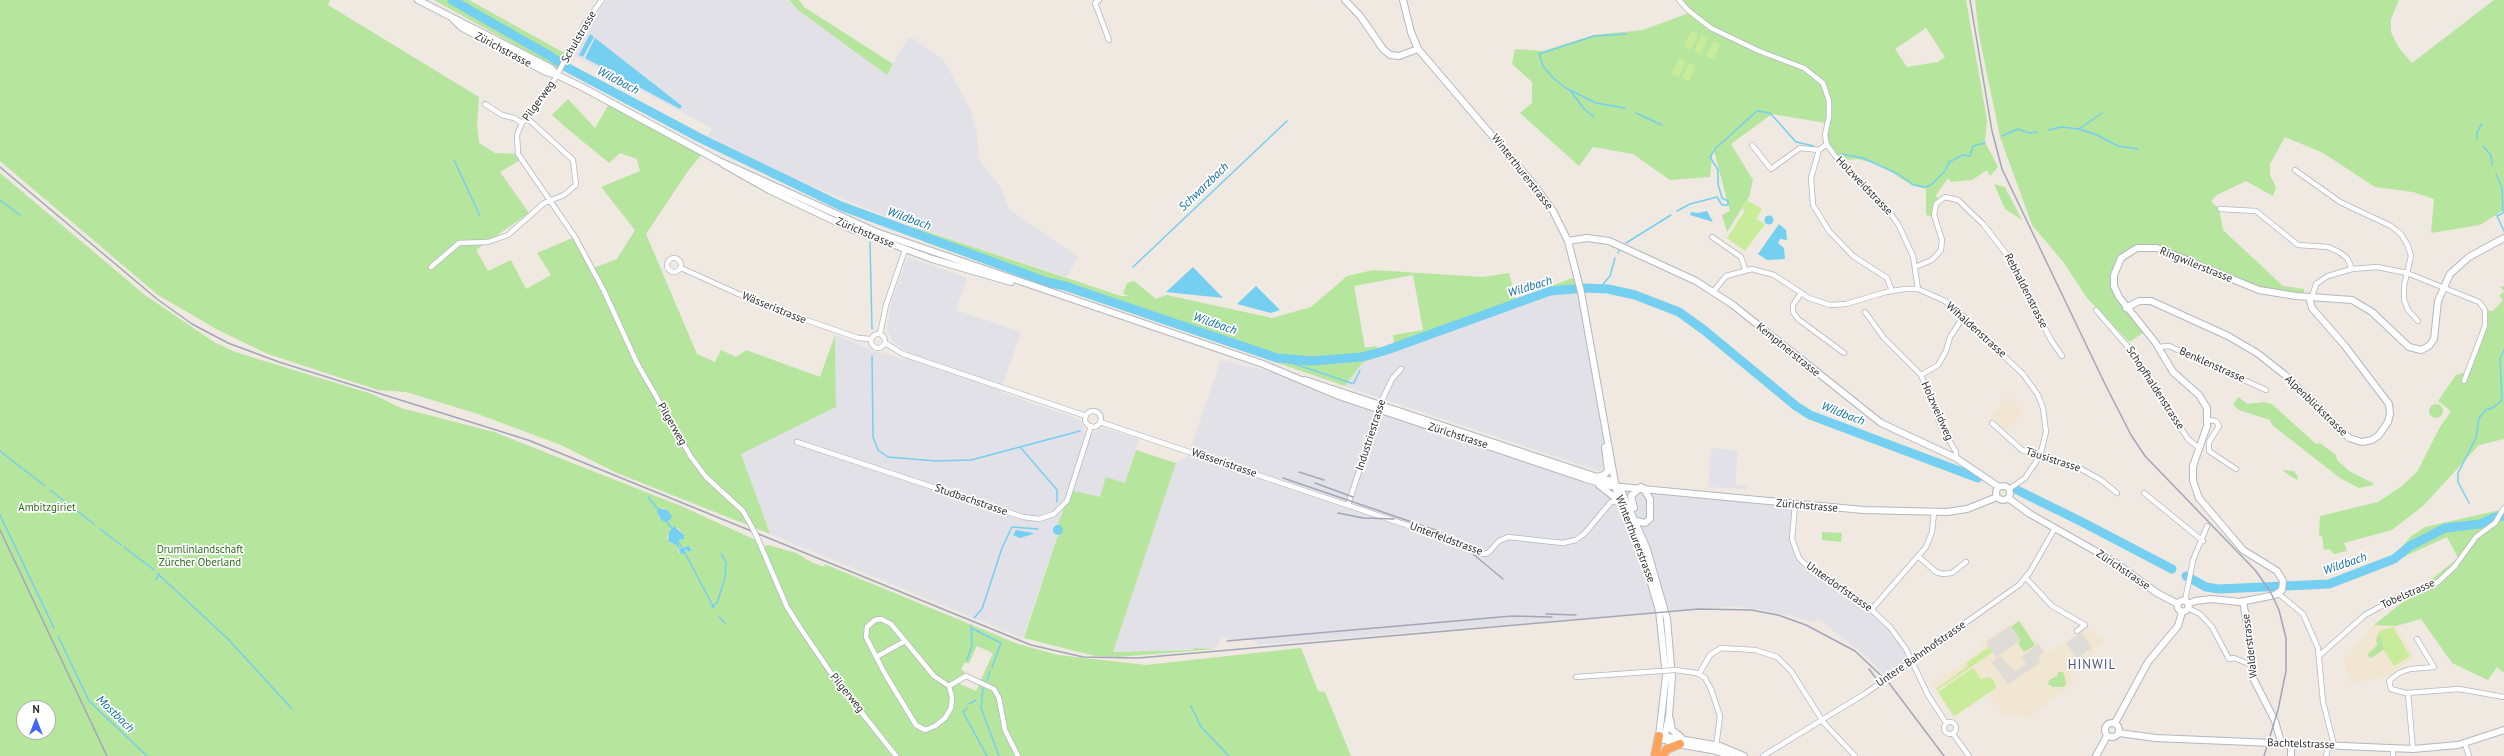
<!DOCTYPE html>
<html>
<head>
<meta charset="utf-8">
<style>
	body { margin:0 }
	#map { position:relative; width:2504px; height:756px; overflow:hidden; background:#efe9e1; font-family:"PT Sans",sans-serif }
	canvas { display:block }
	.north { position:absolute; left:16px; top:700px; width:40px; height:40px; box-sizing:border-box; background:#fff; border:1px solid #ababab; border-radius:50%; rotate:0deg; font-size:11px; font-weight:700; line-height:16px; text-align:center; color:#2e2e2e }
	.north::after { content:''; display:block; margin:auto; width:14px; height:18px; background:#4264fb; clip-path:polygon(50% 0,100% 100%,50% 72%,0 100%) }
</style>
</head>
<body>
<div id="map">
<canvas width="2504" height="756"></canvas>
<div class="north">N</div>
</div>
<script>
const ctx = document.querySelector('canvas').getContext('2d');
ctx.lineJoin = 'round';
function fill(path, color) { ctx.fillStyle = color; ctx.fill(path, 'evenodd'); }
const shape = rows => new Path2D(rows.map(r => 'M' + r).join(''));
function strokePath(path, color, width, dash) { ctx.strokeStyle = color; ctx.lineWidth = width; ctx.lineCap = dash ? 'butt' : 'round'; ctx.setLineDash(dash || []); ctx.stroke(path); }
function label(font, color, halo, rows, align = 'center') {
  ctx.font = font + ' "PT Sans",sans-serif'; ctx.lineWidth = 3.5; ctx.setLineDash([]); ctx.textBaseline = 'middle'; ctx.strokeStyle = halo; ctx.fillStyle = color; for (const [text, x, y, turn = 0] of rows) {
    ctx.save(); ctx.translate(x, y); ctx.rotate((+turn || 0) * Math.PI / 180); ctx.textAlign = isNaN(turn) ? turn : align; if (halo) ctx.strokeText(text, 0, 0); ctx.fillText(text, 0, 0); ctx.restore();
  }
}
fill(shape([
	[608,0,786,0,887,75,908,38,915,39,944,61,970,109,977,133,979,160,1000,186,1009,209,1078,257,1067,277,900,222,787,176,708,136,712,128,573,55,591,21],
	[908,257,967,278,956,310,1021,332,1000,392,1073,417,1082,422,1084,433,1093,435,1097,430,1104,428,1139,439,1125,483,1100,497,1071,490,1062,532,1057,538,1023,638,770,534,741,454,836,407,835,335,874,351,903,359,906,350,894,344,887,330,892,299],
	[1581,292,1606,438,1602,472,1345,386,1362,363,1553,294],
	[1221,360,1302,379,1610,486,1795,505,1792,539,1803,562,1860,600,1887,624,1912,660,1911,667,1893,679,1888,674,1885,676,1865,655,1818,619,1814,623,1789,615,1734,606,1258,645,1254,638,1227,640,1226,637,1221,638,1216,648,1113,653,1176,463,1188,456],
	[1712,448,1738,451,1735,484,1747,486,1747,489,1708,487,1710,465,1708,464]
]), '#e3e1e8');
fill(shape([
	[2008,397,2024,412,2005,431,1990,417],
	[2020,618,2046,654,2086,628,2106,639,2070,678,2074,683,2029,718,2003,714,1989,694,1954,718,1932,684,1983,649,1980,644],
	[2374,625,2396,626,2414,656,2389,676,2351,684,2344,659]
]), '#f0e6d1');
fill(shape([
	[0,0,330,0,328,5,479,97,477,124,479,143,495,153,516,154,520,160,500,172,529,213,476,250,488,271,511,260,526,289,551,275,537,253,575,237,593,268,617,259,635,230,601,187,640,171,637,159,620,153,609,163,564,126,552,115,568,99,595,128,610,102,703,153,688,171,646,234,697,354,715,362,721,350,736,357,746,350,820,377,835,335,836,407,741,454,770,534,617,473,561,445,475,413,406,392,378,390,268,354,218,330,158,295,0,161],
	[434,0,469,0,568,55,560,70],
	[789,0,799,0,804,7,893,64,887,75,798,10],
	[1679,0,1966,0,1987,120,1985,142,1998,167,1990,176,1987,170,1972,180,1951,182,1948,178,1936,195,1939,201,1935,218,1926,215,1926,189,1911,185,1881,165,1857,159,1835,161,1824,141,1826,123,1772,114,1731,144,1753,180,1749,197,1727,232,1722,215,1730,211,1713,147,1710,177,1670,180,1633,154,1593,147,1579,166,1520,113,1532,103,1532,82,1512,64,1515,49,1543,51,1594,35,1643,30,1686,14,1689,11],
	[1926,28,1945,57,1938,62,1907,67,1895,49],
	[1975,0,2399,0,2391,19,2391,32,2399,48,2412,63,2494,0,2504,0,2504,210,2480,225,2431,233,2434,199,2413,192,2375,187,2323,153,2285,137,2270,164,2270,175,2276,187,2273,196,2246,181,2217,195,2211,201,2219,209,2223,230,2283,286,2304,289,2304,296,2273,293,2171,253,2140,247,2118,263,2114,286,2146,331,2129,342,2087,298,2064,263,2032,225,2000,137,1979,35],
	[0,173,145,295,214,342,235,352,372,394,401,408,494,432,681,506,760,542,764,547,768,545,796,553,813,563,825,567,824,564,1018,644,1058,655,1146,665,1301,648,1318,691,1325,692,1351,756,0,756],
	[660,508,664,508,672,517,667,522,660,519,657,512],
	[671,528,678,528,683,534,684,539,678,540,678,548,691,547,692,550,688,552,685,549,684,554,679,553,676,545,669,542,667,538],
	[977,646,993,653,976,691,960,684,965,672,961,670,964,663,969,663],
	[24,708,48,708,48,732,24,732],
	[1994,184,2005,187,2022,220,2005,209],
	[913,227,1121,296,1129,296,1123,294,1127,283,1134,281,1156,299,1167,295,1272,318,1311,307,1347,276,1373,270,1483,277,1509,273,1516,299,1578,276,1581,292,1553,294,1362,363,1345,386,924,242],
	[1413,275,1423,330,1393,335,1394,343,1378,349,1376,346,1365,348,1354,286],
	[2504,286,2504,439,2479,445,2423,506,2392,530,2344,543,2347,551,2334,554,2330,549,2324,550,2322,536,2319,536,2320,516,2378,502,2402,486,2417,472,2440,427,2451,411,2438,401,2456,375,2467,372,2483,332,2485,310,2493,311,2503,300,2499,296,2504,291,2500,287],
	[2238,397,2248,404,2264,402,2272,404,2316,444,2320,443,2336,455,2337,460,2349,471,2373,483,2373,485,2359,488,2340,478,2272,425,2270,420,2239,410,2233,405],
	'2429 411a7 7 0 1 1 14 0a7 7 0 1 1-14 0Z',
	[1136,450,1176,463,1113,652,1193,650,1194,648,1216,649,1118,657,1095,656,1024,638,1057,538,1062,532,1062,528,1058,524,1071,490,1100,497,1106,477,1125,483],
	[2284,470,2294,471,2298,477,2297,480,2283,471],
	[2504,509,2504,673,2497,667,2488,680,2452,663,2421,619,2396,626,2374,625,2458,558,2447,537,2355,579,2361,569,2397,553,2410,537,2425,527],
	[1822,532,1842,533,1841,542,1822,540],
	[2019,621,2035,645,2024,652,2018,643,2021,640,2011,627],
	[2381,636,2385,649,2371,658,2367,655,2378,644,2376,641,2377,637],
	[2058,672,2063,672,2066,682,2066,685,2062,687,2053,687,2048,684,2049,680,2057,676]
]), '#b6e59e');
fill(shape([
	[1691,31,1698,34,1691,50,1684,46],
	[1701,35,1708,38,1701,54,1694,51],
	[1713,41,1720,44,1714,59,1706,56],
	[1679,58,1686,61,1679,77,1672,74],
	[1689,63,1696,66,1689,81,1682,78],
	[1747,200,1762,209,1756,219,1765,224,1745,251,1727,238,1745,211,1742,209],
	[2393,627,2410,656,2394,666,2384,650,2381,636,2377,637,2380,631],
	[1989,647,1993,652,1937,690,1936,689,1968,666,1966,663],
	[1973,668,1981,679,1990,677,1994,681,1996,688,1954,716,1938,692]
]), '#c9ec9a');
fill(shape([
	[2010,626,2021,640,1996,657,1986,642],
	[2082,632,2092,648,2077,658,2066,643],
	[2038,643,2044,652,2038,657,2041,662,2008,684,1992,662,2000,656,2015,672,2026,664,2022,657]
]), '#dfdcd8');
fill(shape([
	[590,34,594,37,583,57,579,55],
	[595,38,682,106,680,109,585,58],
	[1707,211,1713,222,1690,215,1691,212,1698,213],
	'1764.5 220a4.5 4.5 0 1 1 9 0a4.5 4.5 0 1 1-9 0Z',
	[1779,224,1786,230,1787,240,1780,239,1778,243,1784,248,1785,259,1767,260,1758,254],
	[1193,267,1223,298,1166,292],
	[1256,286,1280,310,1271,313,1237,304],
	[659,508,667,510,672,516,670,520,665,522,661,520,657,512],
	'1053 530a5 5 0 1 1 10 0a5 5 0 1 1-10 0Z',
	[674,526,684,535,684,539,678,540,679,549,689,546,692,550,688,552,685,549,685,554,681,554,676,545,668,541,669,532],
	[1016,530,1033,533,1033,534,1020,538,1013,535]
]), '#75cff0');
strokePath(shape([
	[1570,90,1584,109,1594,117],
	[1625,108,1596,103,1566,88,1553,78,1543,66,1539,54,1594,36,1626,34],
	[1636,113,1662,125],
	[2079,129,2097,135,2118,146,2138,149],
	[2049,130,2061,127,2079,129,2102,113],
	[2002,136,2018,129,2029,133,2037,132],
	[2477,139,2477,132,2482,124],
	[2483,146,2491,155,2492,165],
	[1841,154,1863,158,1898,174,1914,185,1925,187,1931,185,1945,171,1949,162,1963,155,1970,156,1973,146,1985,143],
	[454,160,480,216],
	[2496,174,2502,188,2503,213,2497,216,2504,231],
	[0,200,20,215],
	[1677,211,1690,204,1717,197,1722,205,1728,205,1728,201,1722,198,1718,184,1718,170,1710,157,1715,149,1757,111,1770,113,1796,142,1814,146],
	[870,242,872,329],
	[1626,243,1671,215],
	[1618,253,1620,249],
	[1133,267,1287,121],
	[1598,290,1610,276,1615,258],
	[872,356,873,437,878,450,888,457,936,461,971,460,1080,431],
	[1277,358,1351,383,1354,383,1360,370],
	[1021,448,1057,490,1057,502],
	[0,451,45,486],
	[50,490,94,524],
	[648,497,659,511],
	[2469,503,2458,482,2458,473,2476,438,2479,418,2486,410,2494,407,2502,400,2500,359,2504,350],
	[0,515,54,628],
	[666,520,672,529],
	[100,529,121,545],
	[677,539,683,550],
	[124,547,154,570],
	[685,553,714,608],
	[158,574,228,639,292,709],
	[156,580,159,574],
	[712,607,717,603,725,578,726,562,721,554],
	[719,617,725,623],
	[974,618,982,609,1002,548,1012,527,1038,529],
	[971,628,1001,643,992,667],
	[58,636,89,701,147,756],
	[967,660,972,645,971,626],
	[987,680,990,671],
	[983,688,981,708,999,756],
	[969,704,976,700],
	[1191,706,1201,727,1229,756],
	[967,708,963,712,987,756]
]), '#75cff0', 1.5);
strokePath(shape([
	[452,0,550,56,566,67,700,138,841,206,1047,282,1065,286,1277,358,1312,361,1362,357,1387,350,1550,291,1585,288,1608,289,1635,295,1679,312,1704,330,1796,406,1810,415,1978,478],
	[2017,490,2082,522,2172,569],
	[2186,576,2206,587,2219,589,2329,584,2394,559,2410,546,2445,528,2480,524,2493,518,2504,516]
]), '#75cff0', 9);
const street = shape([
	[602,0,585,23,551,86,522,123,517,135,518,154,575,237,604,291,637,363,691,457,706,477,743,511,753,529],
	[1099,0,1095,3,1109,40],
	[1679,0,1689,11,1711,28,1759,51,1804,68,1823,83,1829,101,1829,117,1825,135,1827,145,1843,166,1884,205,1898,224,1913,256,1918,289],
	[485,104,502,115,514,118,522,123],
	[1827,144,1819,150,1811,178,1813,205,1829,231,1853,256,1887,278,1892,291],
	[1752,145,1771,169,1800,148,1819,150],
	[2295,170,2340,202,2391,226,2401,234,2408,246,2411,256,2404,286,2404,300,2408,310,2418,321],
	[2220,209,2256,211,2298,245,2328,247,2339,252,2347,258,2352,269],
	[1712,237,1741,257,1745,269],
	'667 265a7 7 0 1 1 14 0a7 7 0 1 1-14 0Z',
	[431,267,459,243,488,242,508,235,544,203,564,195,576,185,573,160,527,118],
	[1915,267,1932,260,1941,250,1942,240,1934,215,1936,204,1945,197,1958,200,1983,224,2008,256,2051,340,2062,356],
	[681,268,763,305,858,338,871,339],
	[1713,292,1726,276,1752,269,1774,275,1809,298,1830,305,1846,304,1886,292,1905,289,1918,289,1945,301,2023,374,2038,395,2043,408,2046,432,2040,456,2025,478,2009,489],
	[1801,293,1793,305,1793,312,1798,319,1844,353],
	[2312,297,2316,284,2328,276,2352,269,2377,267,2407,273,2479,302,2485,310,2485,326,2464,381],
	[2096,310,2128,347,2188,439,2199,448],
	[1865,312,1884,338,1921,375,1941,426,1956,452,1956,458],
	'871 341a7 7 0 1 1 14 0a7 7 0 1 1-14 0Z',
	[880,334,886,305,905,250],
	[885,343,903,354,1086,416],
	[2158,347,2169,346,2266,390],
	[1921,375,1938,365,1946,351,1950,337,1964,316],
	'1085 419a8 8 0 1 1 16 0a8 8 0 1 1-16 0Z',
	[2208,420,2216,421,2219,426,2209,442,2209,451,2236,469],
	[1100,422,1457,542,1484,554,1488,553,1499,541,1508,537,1563,543,1576,540,1585,533,1611,502,1619,501],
	[1992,423,2022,450,2081,469,2101,480,2117,493],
	[797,442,1023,517,1039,519,1054,514,1067,501,1091,426],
	[2144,493,2203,541],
	[1348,505,1383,398,1392,379,1401,369],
	[1795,505,1792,539,1799,558,1808,567,1864,603,1890,627,1906,649,1928,695,1946,723],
	[757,537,787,607,801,629,835,679,896,756],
	[1919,557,1936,572,1943,574,1952,573,1966,562],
	[2026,578,2052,606,2085,625,2077,631],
	[2279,594,2303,614,2318,648,2323,702,2334,745],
	[2185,601,2193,560,2207,526],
	[2188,608,2200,614,2212,627,2229,659,2234,658,2252,665],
	[1872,609,1926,547,1932,532,1934,512],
	[875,620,881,619,891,624,934,676,949,686,952,697,951,708,945,718,935,726,925,730,916,725,885,674,866,637,867,627,875,620],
	[2417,639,2434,667,2410,669,2399,673,2389,681,2391,689,2406,693,2459,689,2504,697],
	[2320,655,2365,615,2396,598,2426,589,2438,582,2455,566,2476,537,2495,523,2504,508],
	[876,657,905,641],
	[1675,670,1697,673,1705,678,1711,689,1720,716,1716,747],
	[1699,674,1710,655,1721,648,1755,650,1777,657,1791,671,1824,723,1855,756],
	[1576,677,1661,671],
	[949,686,966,676,994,689,999,698,1005,730,1018,756],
	[2408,693,2413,749],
	'1944 728a6 6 0 1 1 12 0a6 6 0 1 1-12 0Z',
	[1953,734,1969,756],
	[2465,744,2469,756],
	[2393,748,2393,756],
	[1763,756,1866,693,2019,585,2030,572,2055,528],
	[2326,756,2329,745]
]);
const secondary = shape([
	[418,0,551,68,557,75],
	[1345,0,1361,17,1383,49,1390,55,1399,56,1418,49],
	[1403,0,1411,32,1418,49,1535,186,1553,211,1568,241,1581,292,1617,494,1642,552,1659,611,1666,676,1659,736],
	[453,19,461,27,502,49,546,72,557,75,582,87,719,161,876,232,1263,364,1339,396,1586,479,1611,486,1863,510,1947,512,1967,509,1997,497],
	[723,164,769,190,849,228,932,259,1011,282],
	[1568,241,1587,238,1609,241,1696,281,1733,305,1881,423,1956,458,1999,487],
	[2126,308,2139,301,2151,301,2228,336,2257,353,2285,375,2349,438,2362,442,2372,440,2379,435,2388,422,2390,414,2389,404,2345,346,2312,308,2309,297],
	[1305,380,1597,477,1611,481,1620,488,1647,549,1667,619,1672,677,1669,716,1664,740],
	[1597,477,1604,475,1608,471,1605,447],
	[1599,485,1618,500],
	'1996 493a7 7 0 1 1 14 0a7 7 0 1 1-14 0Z',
	[2008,498,2030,514,2113,561,2157,593,2178,604],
	[1634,508,1631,496,1641,487],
	[1636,521,1645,523,1650,519,1650,499,1643,488],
	'2177.5 606a5.5 5.5 0 1 1 11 0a5.5 5.5 0 1 1-11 0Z',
	[2243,601,2251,648,2253,678,2275,721,2281,742],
	[2188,604,2195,601,2211,599,2240,602,2275,595,2282,590,2283,581,2277,571,2243,550,2199,498,2193,481,2193,466,2207,426,2207,408,2199,395,2173,372,2155,342,2119,297,2114,286,2114,275,2121,258,2137,248,2157,248,2259,290,2296,296,2352,300,2372,312,2409,347,2421,350,2429,346,2434,339,2438,301,2450,274,2469,257,2504,238],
	[1670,719,1672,730,1681,737],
	'2105 730a7 7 0 1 1 14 0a7 7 0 1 1-14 0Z',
	[2115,723,2148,662,2178,626,2182,612],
	[2119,733,2156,738,2413,749,2458,745,2504,730],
	[1662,736,1720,746,1744,756],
	[1662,738,1672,743,1712,750,1732,756],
	[2096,756,2107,736],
	[2291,756,2291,743]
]);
const highway = shape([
	[1655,756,1659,736],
	[1662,756,1667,749,1680,744]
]);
strokePath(street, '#b4b7c1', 6);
strokePath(secondary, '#b4b7c1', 8);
strokePath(highway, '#c9c9c9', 10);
strokePath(street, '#fff', 4.5);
strokePath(secondary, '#fff', 6);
strokePath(highway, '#ffa35c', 8);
strokePath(shape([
	[1970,0,1992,131,2002,169,2104,382,2131,435,2145,456,2255,570,2270,591,2279,610,2286,638,2286,671,2278,710,2264,756],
	[0,167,157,299,192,324,228,343,279,362,528,440,1031,645,1083,657,1138,658,1699,609,1751,610,1778,615,1806,625,1855,651,1889,683,1944,756],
	[1299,472,1324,480],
	[1283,478,1438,531,1462,545,1503,579],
	[1315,483,1353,497],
	[1338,513,1363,518,1394,519],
	[0,530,107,756],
	[1546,614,1576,615],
	[1227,641,1512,616,1552,617],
	[1869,669,1878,681]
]), '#a3a6b8', 1.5);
const streetBridge = shape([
	[753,529,757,537],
	[1661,671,1675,670]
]);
strokePath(streetBridge, '#b4b7c1', 6, []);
strokePath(streetBridge, '#fff', 4.5);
label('11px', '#2e2e2e', '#fff', [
	["Schulstrasse",579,37,-60],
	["Zürichstrasse",503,50,28],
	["Pilgerweg",539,101,-54],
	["Winterthurerstrasse",1522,172,52],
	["Holzweidstrasse",1864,186,46],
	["Zürichstrasse",865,233,23],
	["Ringwilerstrasse",2196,265,22],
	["Rebhaldenstrasse",2026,291,63],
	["Wässeristrasse",774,308,22],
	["Wihaldenstrasse",1976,330,42],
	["Kemptnerstrasse",1788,350,39],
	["Benklenstrasse",2212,365,24],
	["Schopfhaldenstrasse",2155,388,57],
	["Alpenblickstrasse",2316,406,44],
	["Holzweidweg",1937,411,66],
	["Pilgerweg",672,424,60],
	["Industriestrasse",1371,435,-72],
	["Zürichstrasse",1458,436,18],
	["Täusistrasse",2053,460,18],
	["Wässeristrasse",1224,463,19],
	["Studbachstrasse",971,500,19],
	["Zürichstrasse",1807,506,5],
	["Unterfeldstrasse",1446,539,20],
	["Winterthurerstrasse",1635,539,69],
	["Zürichstrasse",2123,570,34],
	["Unterdorfstrasse",1839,587,35],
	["Tobelstrasse",2408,594,-24],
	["Walderstrasse",2250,646,-97],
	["Untere Bahnhofstrasse",1921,654,-35],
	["Pilgerweg",847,693,51],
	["Bachtelstrasse",2301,744,2]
]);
label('11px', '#2c6e1b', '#fff', [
	["Ambitzgiriet",47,508],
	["Drumlinlandschaft",200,550],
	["Zürcher Oberland",200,563]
]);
label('italic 12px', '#0d6fa3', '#fff', [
	["Wildbach",618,81,28],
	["Schwarzbach",1204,187,-44],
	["Wildbach",909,219,20],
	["Wildbach",1530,287,-17],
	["Wildbach",1215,324,19],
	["Wildbach",1843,414,21],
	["Wildbach",2345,564,-19],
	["Mostbach",115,714,44]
]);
ctx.letterSpacing = '1px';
label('13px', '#4d5680', '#fff', [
	["HINWIL",2092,665]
]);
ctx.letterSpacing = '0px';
</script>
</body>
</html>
